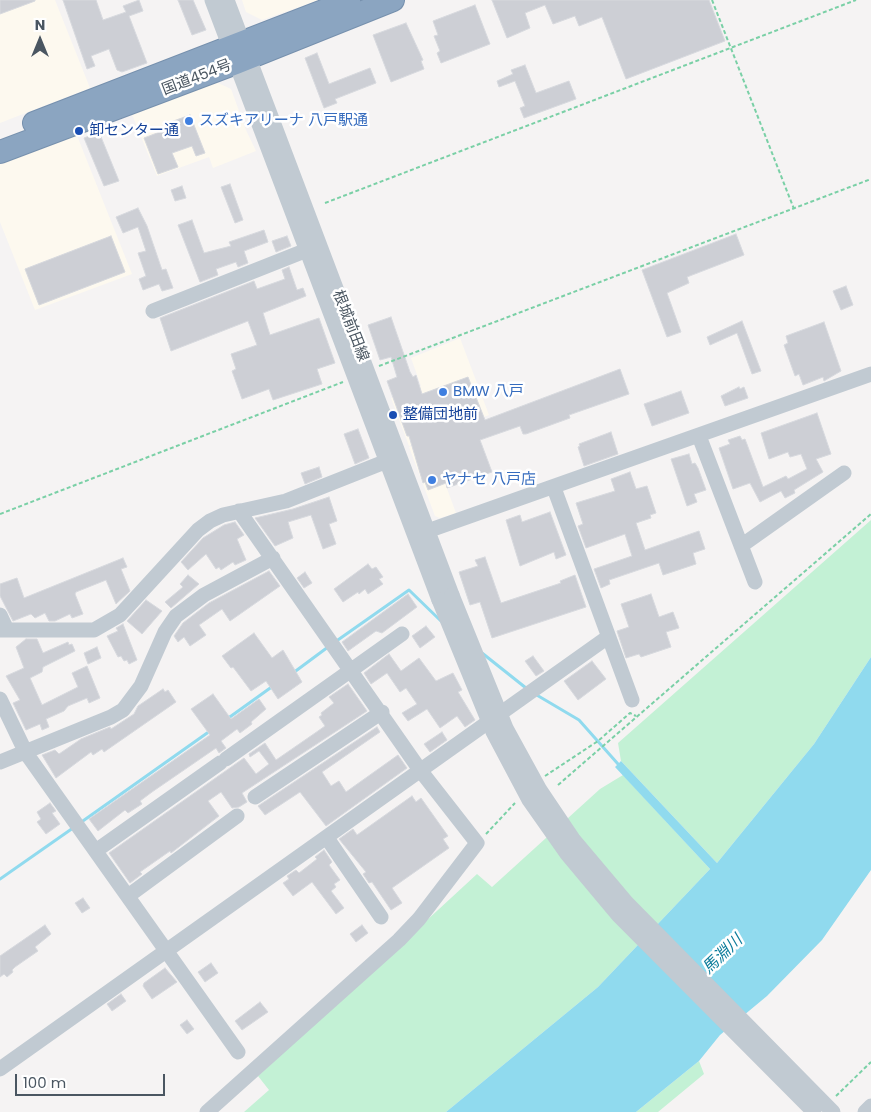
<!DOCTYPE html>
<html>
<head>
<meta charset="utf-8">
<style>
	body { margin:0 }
	#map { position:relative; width:871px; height:1112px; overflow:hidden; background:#f5f3f3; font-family:Poppins,sans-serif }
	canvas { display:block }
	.north { position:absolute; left:15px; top:15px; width:50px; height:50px; -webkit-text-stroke:4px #fff; paint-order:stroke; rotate:0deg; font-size:14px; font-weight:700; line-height:20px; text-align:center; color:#4a5661 }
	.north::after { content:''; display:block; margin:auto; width:18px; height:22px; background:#4a5661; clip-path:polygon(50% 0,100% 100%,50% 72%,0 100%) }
	.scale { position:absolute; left:15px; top:1074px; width:150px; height:22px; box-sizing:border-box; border:2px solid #4a5661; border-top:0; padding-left:6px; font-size:15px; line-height:18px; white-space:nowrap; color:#4a5661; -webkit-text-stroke:4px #fff; paint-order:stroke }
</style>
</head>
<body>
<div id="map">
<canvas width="871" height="1112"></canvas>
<div class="north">N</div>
<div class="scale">100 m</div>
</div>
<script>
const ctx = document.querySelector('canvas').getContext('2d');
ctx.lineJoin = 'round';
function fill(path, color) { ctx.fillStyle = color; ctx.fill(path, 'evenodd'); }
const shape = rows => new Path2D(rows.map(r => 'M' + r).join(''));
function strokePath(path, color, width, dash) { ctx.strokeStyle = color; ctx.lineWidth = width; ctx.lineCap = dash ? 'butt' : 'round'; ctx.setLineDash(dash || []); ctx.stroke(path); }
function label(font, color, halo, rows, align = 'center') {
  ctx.font = font + ' Poppins,"Noto Sans JP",sans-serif'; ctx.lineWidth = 5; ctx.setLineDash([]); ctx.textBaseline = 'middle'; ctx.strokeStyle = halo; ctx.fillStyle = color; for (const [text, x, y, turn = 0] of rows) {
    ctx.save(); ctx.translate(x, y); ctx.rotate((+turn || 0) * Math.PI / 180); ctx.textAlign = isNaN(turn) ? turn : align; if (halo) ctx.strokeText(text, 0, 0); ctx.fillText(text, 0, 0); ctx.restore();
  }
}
fill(shape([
	[0,0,55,0,90,88,0,123],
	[242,0,319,0,262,20,246,12],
	[216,82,231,89,246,130,256,151,213,168,209,157,157,176,131,112],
	[76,133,132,274,35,310,0,222,0,162],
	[460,338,489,415,409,446,391,398,421,386,411,358],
	[429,440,456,513,440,518,435,516,409,447]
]), '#fdf9ef');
fill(shape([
	[871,520,871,657,814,744,717,863,621,761,618,743],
	[623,775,710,869,598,987,446,1112,244,1112,269,1090,258,1076,477,874,492,887,600,789],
	[699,1061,704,1074,658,1112,636,1112]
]), '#c3f1d5');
fill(shape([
	[871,657,871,870,822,940,767,996,720,1035,699,1061,636,1112,446,1112,598,987,710,869,615,767,621,761,717,863,814,744]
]), '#90daee');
strokePath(shape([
	[335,642,409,590,442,622],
	[482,653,526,688],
	[293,673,328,647],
	[535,694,579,720,618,764],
	[227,719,273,686],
	[80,823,210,731],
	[0,879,73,828]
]), '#90daee', 3);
const building = shape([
	[0,0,35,0,35,1,0,14,0,0],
	[63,0,96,0,103,20,126,12,123,6,139,0,143,11,129,16,147,63,122,72,117,70,109,49,91,56,95,66,87,69,63,0],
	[178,0,193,0,206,30,192,35,178,0],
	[492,0,709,0,725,41,626,79,602,17,579,26,575,16,553,24,545,5,525,13,530,28,507,38,492,0],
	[475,5,490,44,441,63,437,53,440,51,434,36,438,35,433,21,475,5],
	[406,23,423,60,421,61,424,69,391,82,373,35,406,23],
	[317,53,329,84,370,68,376,83,335,99,337,103,324,108,305,58,317,53],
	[525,65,536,93,569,81,576,99,524,118,520,108,525,106,515,81,499,87,497,81,513,74,511,70,525,65],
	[190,115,205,153,196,156,192,146,172,153,178,167,158,174,144,138,170,128,168,123,190,115],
	[99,132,119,181,104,186,84,138,99,132],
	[230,184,243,220,235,223,221,187,230,184],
	[182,186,186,198,175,201,171,190,182,186],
	[138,208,147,226,162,270,166,269,173,288,162,291,159,284,143,290,139,279,146,276,138,253,146,251,138,227,123,233,116,217,138,208],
	[192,220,204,253,231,246,229,242,264,230,268,242,244,251,248,263,238,267,236,262,216,269,218,275,200,282,178,225,192,220],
	[736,234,744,255,687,277,689,283,667,293,681,332,667,337,642,270,736,234],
	[111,236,125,272,39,305,25,269,111,236],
	[287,236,291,246,276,252,272,241,287,236],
	[289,267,297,290,303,288,306,296,263,313,270,335,319,318,335,363,317,369,322,384,273,400,269,389,242,399,232,371,236,369,231,354,257,345,248,321,171,351,160,318,254,281,257,289,285,279,282,270,289,267],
	[846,286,853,305,841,310,833,291,846,286],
	[391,317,410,372,413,377,416,375,422,394,468,377,485,420,620,369,629,394,569,415,570,418,526,434,523,434,520,426,480,440,492,472,447,488,446,483,428,490,425,482,423,483,409,436,407,436,387,381,397,377,391,357,380,360,368,325,391,317],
	[742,321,761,371,752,374,737,333,710,345,707,337,742,321],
	[824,322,841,371,824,381,823,377,803,385,799,374,795,376,784,345,788,343,786,336,824,322],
	[739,387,740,389,744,387,748,398,725,406,721,396,739,387],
	[681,391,689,413,652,426,644,404,681,391],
	[817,413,831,454,816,459,823,472,794,490,795,493,785,498,781,491,760,502,750,483,733,489,719,448,730,444,728,440,740,436,742,440,745,439,763,487,786,476,788,479,807,469,801,454,790,457,788,452,769,459,761,433,817,413],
	[358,429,369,458,355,464,344,434,358,429],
	[611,432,618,454,584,466,578,447,580,446,579,444,611,432],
	[689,454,692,464,695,463,698,468,706,490,694,494,697,502,687,506,671,459,689,454],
	[319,467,322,477,305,484,301,473,319,467],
	[630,472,636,489,647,486,656,513,650,515,651,518,636,523,645,550,699,531,705,549,693,553,696,564,663,575,659,563,609,580,610,584,601,588,594,569,632,556,625,534,586,548,578,526,583,524,576,503,615,491,611,479,630,472],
	[329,497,337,521,329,524,336,544,323,549,311,515,288,522,293,538,275,546,255,518,293,509,329,497],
	[550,512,566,555,556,559,554,552,520,566,506,520,520,515,522,522,550,512],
	[235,522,244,535,237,539,246,560,235,565,233,562,221,570,219,567,216,569,206,554,188,570,181,562,203,538,224,525,235,522],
	[485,557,501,603,561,583,560,581,575,575,586,607,492,638,480,602,470,605,459,572,478,566,475,560,485,557],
	[123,558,127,567,121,569,130,591,116,604,106,580,76,592,75,594,83,614,72,618,70,614,55,621,49,621,45,613,35,618,31,614,13,621,0,596,0,584,17,578,24,598,123,558],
	[368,564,372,569,376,567,383,577,379,579,383,584,368,594,365,589,359,594,358,592,343,602,334,589,368,564],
	[269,571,280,586,230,621,222,609,212,616,199,625,206,635,190,646,184,637,178,642,174,636,183,623,209,603,269,571],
	[305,572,312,583,304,588,297,578,305,572],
	[188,575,199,584,171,608,165,602,183,587,180,584,188,575],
	[408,594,417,607,382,633,376,631,348,651,342,642,408,594],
	[651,594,659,617,673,612,679,628,666,632,671,647,641,657,639,654,626,658,617,631,629,627,621,604,651,594],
	[146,600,162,611,142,634,127,621,146,600],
	[123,624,137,660,129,664,127,660,124,661,121,656,118,657,107,636,118,631,116,628,123,624],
	[426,626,435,637,420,648,412,636,426,626],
	[254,633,272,658,283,650,302,682,278,699,266,681,251,691,233,667,231,668,222,656,254,633],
	[26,639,37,639,43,653,68,642,69,645,72,644,75,651,43,667,42,672,30,678,42,705,78,687,72,673,87,666,100,698,89,703,87,698,68,706,64,711,46,719,49,727,42,730,40,724,26,730,13,703,20,700,6,676,24,668,16,647,26,639],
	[97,647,101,658,88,664,84,653,97,647],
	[389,654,401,671,419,658,436,681,453,673,462,690,458,692,475,720,465,727,457,716,440,728,427,709,408,721,402,713,417,704,406,688,400,692,387,673,371,684,364,673,389,654],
	[533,656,544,671,536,676,525,661,533,656],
	[592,661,606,679,578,700,564,681,592,661],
	[348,684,367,711,242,793,247,802,239,807,232,808,221,792,208,801,219,816,171,853,170,851,140,872,142,874,130,883,109,853,244,758,256,774,269,764,259,751,250,757,249,754,265,743,276,760,318,731,325,726,319,717,322,715,321,713,334,703,329,697,348,684],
	[163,689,165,692,168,690,176,702,104,752,102,749,93,755,91,752,56,778,42,755,55,750,59,754,81,739,110,727,111,729,134,714,138,706,163,689],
	[213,694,231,719,259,699,266,709,251,722,252,724,240,733,237,729,221,741,226,748,219,753,216,748,152,792,140,801,142,804,128,813,125,810,98,831,89,819,210,735,191,709,213,694],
	[377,727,380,732,322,772,331,786,339,781,346,792,398,755,407,768,326,826,300,792,265,815,258,806,377,727],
	[442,732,447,740,430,752,424,744,442,732],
	[412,796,416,802,421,798,448,836,443,839,449,848,392,888,402,903,391,910,372,882,369,883,363,874,366,872,339,839,353,829,357,835,412,796],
	[50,803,56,811,52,813,60,824,46,834,37,822,41,819,37,812,50,803],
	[324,850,332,862,329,865,340,880,334,884,336,887,331,891,344,908,336,914,312,882,293,896,283,883,289,879,287,876,296,870,299,873,317,859,315,857,324,850],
	[83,898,90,908,82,913,75,903,83,898],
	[45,925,51,934,35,947,38,951,15,967,12,970,13,972,7,977,4,974,0,977,0,956,45,925],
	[362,925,368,933,356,942,350,934,362,925],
	[211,963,218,973,205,982,198,972,211,963],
	[165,968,177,982,152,999,143,986,144,983,165,968],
	[121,994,126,1001,112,1011,107,1004,121,994],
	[260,1002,268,1012,242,1030,235,1021,260,1002],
	[187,1020,194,1029,187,1034,180,1025,187,1020]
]);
fill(building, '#cdcfd5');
strokePath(building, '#d7d9de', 1);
const highway = shape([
	[34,123,349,1],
	[0,152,236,63,393,0]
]);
strokePath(highway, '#7690ad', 24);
strokePath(shape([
	[712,0,794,209],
	[325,203,856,0],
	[379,366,871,179],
	[0,514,343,382],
	[545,776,598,741,630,713,636,716],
	[558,785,871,514],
	[486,834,515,803],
	[836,1096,871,1062]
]), '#7ad0a6', 2, [4, 2.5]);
strokePath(shape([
	[212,0,439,600],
	[227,0,452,595],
	[153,311,307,250],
	[699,436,755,582],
	[554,488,632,700],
	[419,534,871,374],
	[741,546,844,473],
	[0,615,7,630],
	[0,630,94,630,120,615,198,530,210,521,223,515,286,501,387,461],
	[0,699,26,753,238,1052],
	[226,759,402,634],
	[0,762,111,717,123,710,141,686,165,632,176,616,204,595,273,558],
	[255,797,382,712],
	[327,838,381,917],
	[97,850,220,763],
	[128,896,237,816],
	[0,1069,608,637],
	[207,1112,399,940,419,919,477,843,420,770,239,511],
	[865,1112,871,1106]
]), '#c1cad2', 15);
strokePath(highway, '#8ba5c1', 22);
strokePath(shape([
	[452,595,506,728,540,790,573,839,627,903,833,1112],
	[439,600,493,732,529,800,567,854,618,915,814,1112]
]), '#c1cad2', 15);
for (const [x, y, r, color] of [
	[189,121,5,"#3f7fe0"],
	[79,131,5,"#1a4fb4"],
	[443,392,5,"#3f7fe0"],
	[393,415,5,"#1a4fb4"],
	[432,480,5,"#3f7fe0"]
]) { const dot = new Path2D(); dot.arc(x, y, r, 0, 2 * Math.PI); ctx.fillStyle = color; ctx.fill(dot); strokePath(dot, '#fff', 2); }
label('15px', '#4a5661', '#fff', [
	["国道454号",197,78,-21],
	["根城前田線",350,326,69]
]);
label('15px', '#366cbe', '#fff', [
	["スズキアリーナ 八戸駅通",199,121],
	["BMW 八戸",453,392],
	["ヤナセ 八戸店",442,480]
], 'left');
label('15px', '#164399', '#fff', [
	["卸センター通",89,131],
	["整備団地前",403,415]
], 'left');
label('italic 16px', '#0c7c9b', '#fff', [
	["馬淵川",723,955,-44]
]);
</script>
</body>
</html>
